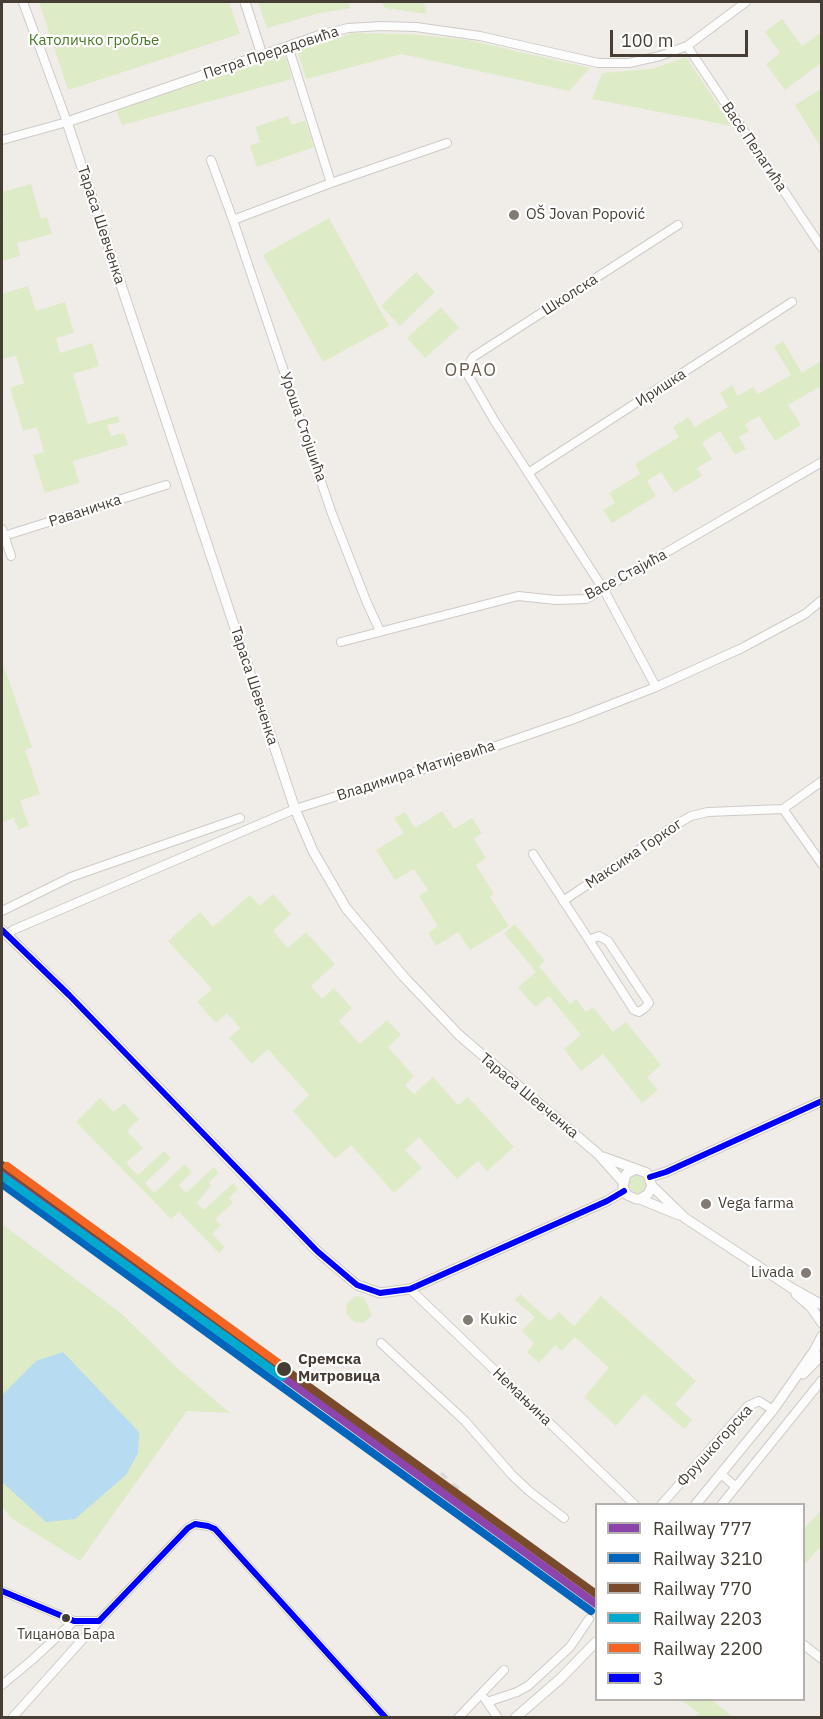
<!DOCTYPE html>
<html>
<head>
<meta charset="utf-8">
<style>
	body { margin:0 }
	#map { position:relative; width:823px; height:1719px; overflow:hidden; background:#f0ede8; font-family:"IBM Plex Sans",sans-serif }
	canvas { display:block }
	.frame { position:absolute; inset:0; border:3px solid #463e34; pointer-events:none }
	.legend { position:absolute; left:595px; top:1503px; width:210px; height:198px; box-sizing:border-box; background:#fff; border:2px solid #b5b2ae; margin:0; padding:8px 10px; list-style:none; font-size:18px; color:#463e34 }
	.legend li { display:flex; align-items:center; gap:12px; height:30px }
	.legend b { width:30px; border:2px solid #b5b2ae }
	.scale { position:absolute; left:610px; top:30px; width:138px; height:27px; box-sizing:border-box; border:3px solid #463e34; border-top:0; padding-left:8px; font-size:18px; line-height:21px; white-space:nowrap; color:#463e34; -webkit-text-stroke:4px #fff; paint-order:stroke }
</style>
</head>
<body>
<div id="map">
<canvas width="823" height="1719"></canvas>
<div class="frame"></div>
<ul class="legend">
<li><b style="height:8px;background:#8e44ad"></b>Railway 777</li>
<li><b style="height:8px;background:#0065bd"></b>Railway 3210</li>
<li><b style="height:8px;background:#7a4b2a"></b>Railway 770</li>
<li><b style="height:8px;background:#00a9ce"></b>Railway 2203</li>
<li><b style="height:8px;background:#f26522"></b>Railway 2200</li>
<li><b style="height:8px;background:#00f"></b>3</li>
</ul>
<div class="scale">100 m</div>
</div>
<script>
const ctx = document.querySelector('canvas').getContext('2d');
ctx.lineJoin = 'round';
function fill(path, color) { ctx.fillStyle = color; ctx.fill(path, 'evenodd'); }
const shape = rows => new Path2D(rows.map(r => 'M' + r).join(''));
function strokePath(path, color, width, dash) { ctx.strokeStyle = color; ctx.lineWidth = width; ctx.lineCap = dash ? 'butt' : 'round'; ctx.setLineDash(dash || []); ctx.stroke(path); }
function label(font, color, halo, rows, align = 'center') {
  ctx.font = font + ' "IBM Plex Sans",sans-serif'; ctx.lineWidth = 4.5; ctx.setLineDash([]); ctx.textBaseline = 'middle'; ctx.strokeStyle = halo; ctx.fillStyle = color; for (const [text, x, y, turn = 0] of rows) {
    ctx.save(); ctx.translate(x, y); ctx.rotate((+turn || 0) * Math.PI / 180); ctx.textAlign = isNaN(turn) ? turn : align; if (halo) ctx.strokeText(text, 0, 0); ctx.fillText(text, 0, 0); ctx.restore();
  }
}
fill(shape([
	[39,2,229,2,240,34,68,90],
	[258,2,348,2,351,8,320,13,267,28],
	[382,2,423,2,428,14,385,8],
	[782,19,802,46,822,32,821,63,785,90,766,64,780,53,765,32],
	[352,33,410,34,468,40,590,68,569,91,402,54,306,79,297,50],
	[285,55,292,79,122,125,116,110],
	[686,57,732,126,592,99,602,73,652,69],
	[821,89,821,148,795,105],
	[288,116,292,125,305,120,314,147,257,167,250,146,260,142,255,127],
	[31,184,41,219,47,217,52,234,17,243,20,256,2,261,2,219,4,218,2,208,2,192],
	[329,218,389,326,323,362,263,255],
	[416,272,435,292,400,326,381,306],
	[28,286,36,311,65,302,74,333,56,338,60,353,92,343,99,366,73,374,88,424,118,416,120,422,107,425,111,436,124,433,128,445,73,461,79,483,45,493,33,455,44,452,37,427,23,431,10,388,24,383,16,356,2,359,2,294],
	[441,307,459,328,425,358,407,338],
	[783,341,802,373,821,361,821,390,819,387,788,405,801,425,775,441,759,416,745,424,749,431,739,437,746,449,735,455,720,431,702,443,712,459,697,468,702,476,674,493,661,472,647,481,656,496,612,523,603,510,615,503,609,493,640,474,635,464,679,437,673,427,688,417,695,427,728,407,720,393,732,385,738,396,753,387,758,394,791,375,774,347],
	[2,661,32,747,25,750,40,794,20,801,29,826,18,830,14,818,2,822],
	[442,811,454,829,472,818,482,833,474,839,486,858,476,865,494,894,490,897,509,926,470,950,458,932,436,946,428,933,438,926,419,896,428,890,414,869,395,880,376,850,404,833,394,818,405,812,415,828],
	[273,894,291,914,273,931,288,948,306,932,335,964,311,986,322,999,334,988,352,1008,339,1021,360,1044,387,1020,401,1035,388,1047,414,1076,405,1085,414,1094,433,1077,458,1105,468,1097,514,1147,487,1171,478,1161,457,1179,419,1137,405,1150,422,1168,394,1193,351,1145,335,1159,293,1111,309,1095,268,1049,252,1064,229,1038,240,1028,227,1013,216,1023,197,1002,212,989,168,941,200,912,213,927,250,895,260,906],
	[515,924,545,961,539,966,570,1004,576,999,586,1012,593,1007,613,1032,626,1022,661,1065,647,1077,658,1090,642,1103,603,1054,581,1071,564,1049,581,1035,549,996,535,1007,518,987,536,972,504,933],
	[100,1098,114,1112,124,1103,139,1119,127,1131,143,1148,126,1163,138,1175,164,1151,171,1158,145,1183,154,1193,185,1164,192,1172,179,1185,186,1193,214,1167,219,1173,209,1182,211,1186,197,1203,204,1210,233,1183,238,1189,229,1198,233,1203,215,1219,221,1225,212,1234,225,1247,219,1253,179,1212,171,1219,76,1122],
	'628 1184a9 9 0 1 1 18 0a9 9 0 1 1-18 0Z',
	[2,1224,122,1314,174,1365,230,1413,187,1411,80,1561,11,1518,2,1506],
	[520,1294,550,1321,559,1312,574,1326,601,1296,696,1381,675,1404,692,1420,684,1429,644,1394,616,1426,584,1397,609,1368,575,1337,562,1351,555,1345,539,1363,527,1352,534,1343,522,1331,535,1317,515,1300],
	[355,1296,364,1297,371,1313,371,1316,364,1323,354,1322,346,1313,347,1304],
	[821,1510,821,1546,804,1565,804,1529],
	[681,1700,712,1700,733,1717,695,1717,699,1713]
]), '#deebc7');
fill(shape([
	[63,1352,139,1432,138,1453,126,1475,75,1519,46,1522,2,1482,2,1395,36,1361]
]), '#b7dbf0');
const minor = shape([
	[288,46,331,183],
	[687,46,822,248],
	[262,55,319,35,348,28,381,26,416,27,480,36,598,63,629,63,660,56,687,46,746,2],
	[2,140,67,122,23,2],
	[211,160,233,220],
	[528,473,792,302],
	[2,529,11,556],
	[4,536,166,485],
	[380,631,367,603,331,511,233,220,331,183,447,143],
	[341,642,518,596,556,600,586,599,822,462],
	[656,687,604,590,494,420,465,370,473,357,678,225],
	[783,809,822,781],
	[533,854,589,940,634,1010,639,1012,645,1008,649,1003,608,941,599,936,589,940],
	[563,901,679,823,691,816,708,812,783,809,822,864],
	[2,911,71,877,240,818],
	[7,935,13,930,295,809,470,755,574,719,656,687,742,648,805,614,822,600],
	[410,1289,634,1504],
	[381,1343,465,1421,512,1475,529,1491,564,1518],
	[721,1474,736,1487],
	[662,1504,748,1406,759,1401,773,1410],
	[722,1504,822,1380],
	[2,1591,74,1621,99,1621],
	[804,1645,822,1659],
	[2,1685,32,1660,74,1621],
	[485,1699,498,1718],
	[487,1702,517,1692,528,1686,570,1647,589,1619],
	[12,1718,99,1621,188,1528,195,1524,208,1526,215,1529,386,1718],
	[458,1718,504,1670]
]);
const tertiary = shape([
	[245,2,262,55,67,122,295,809,313,851,346,908,404,977,459,1035,598,1154,623,1182],
	[2,930,69,995,317,1251,357,1285,380,1293,410,1289,607,1201,624,1191],
	[603,1157,647,1173,652,1186,648,1194,640,1199,636,1199,627,1195,623,1187,626,1174,634,1170],
	[650,1177,666,1172,822,1101],
	[652,1186,685,1218,790,1287,822,1305],
	[640,1199,679,1215],
	[796,1294,811,1307,822,1323],
	[803,1374,822,1355],
	[696,1504,773,1410,814,1351,822,1336],
	[515,1718,560,1679,596,1642]
]);
strokePath(minor, '#cecbc6', 10);
strokePath(tertiary, '#cecbc6', 11);
strokePath(minor, '#fdfcfc', 8);
strokePath(tertiary, '#fdfcfc', 9);
strokePath(shape([
	[441,1473,503,1528],
	[523,1542,596,1603]
]), '#d9d9d8', 3, [8, 8]);
strokePath(shape([
	[2,930,69,995,317,1251,357,1285,380,1293,410,1289,607,1201,624,1191],
	[650,1177,666,1172,822,1101],
	[2,1591,74,1621,99,1621],
	[99,1621,188,1528,195,1524,208,1526,215,1529,386,1718]
]), '#00f', 6);
strokePath(shape([
	[2,1173,596,1604]
]), '#8e44ad', 8);
strokePath(shape([
	[2,1184,591,1611]
]), '#0065bd', 8);
strokePath(shape([
	[2,1165,596,1594]
]), '#7a4b2a', 8);
strokePath(shape([
	[2,1176,282,1377]
]), '#00a9ce', 8);
strokePath(shape([
	[7,1166,288,1370]
]), '#f26522', 8);
for (const [x, y, r, color] of [
	[514,215,6,"#827b73"],
	[706,1204,6,"#827b73"],
	[806,1273,6,"#827b73"],
	[468,1320,6,"#827b73"],
	[284,1369,8,"#463e34"],
	[66,1618,5,"#463e34"]
]) { const dot = new Path2D(); dot.arc(x, y, r, 0, 2 * Math.PI); ctx.fillStyle = color; ctx.fill(dot); strokePath(dot, '#fff', 2); }
label('14px', '#463e34', '#fff', [
	["Тицанова Бара",66,1635]
]);
label('15px', '#487a25', '#fff', [
	["Католичко гробље",94,41]
]);
label('15px', '#463e34', '#fff', [
	["Петра Прерадовића",271,53,-18],
	["Васе Пелагића",754,147,56],
	["Тараса Шевченка",101,225,72],
	["Школска",570,295,-33],
	["Иришка",661,388,-33],
	["Уроша Стојшића",303,427,71],
	["Раваничка",85,511,-18],
	["Васе Стајића",626,575,-28],
	["Тараса Шевченка",254,686,72],
	["Владимира Матијевића",416,771,-18],
	["Максима Горког",634,854,-34],
	["Тараса Шевченка",529,1096,40],
	["Немањина",522,1397,44],
	["Фрушкогорска",715,1446,-48]
]);
label('15px', '#463e34', '#fff', [
	["OŠ Jovan Popović",526,215],
	["Vega farma",718,1204],
	["Livada",794,1273,"right"],
	["Kukic",480,1320]
], 'left');
label('bold 15px', '#463e34', '#fff', [
	["Сремска",298,1360],
	["Митровица",298,1377]
], 'left');
ctx.letterSpacing = '1.5px';
label('18px', '#695c4b', '#fff', [
	["ОРАО",471,371]
]);
ctx.letterSpacing = '0px';
</script>
</body>
</html>
